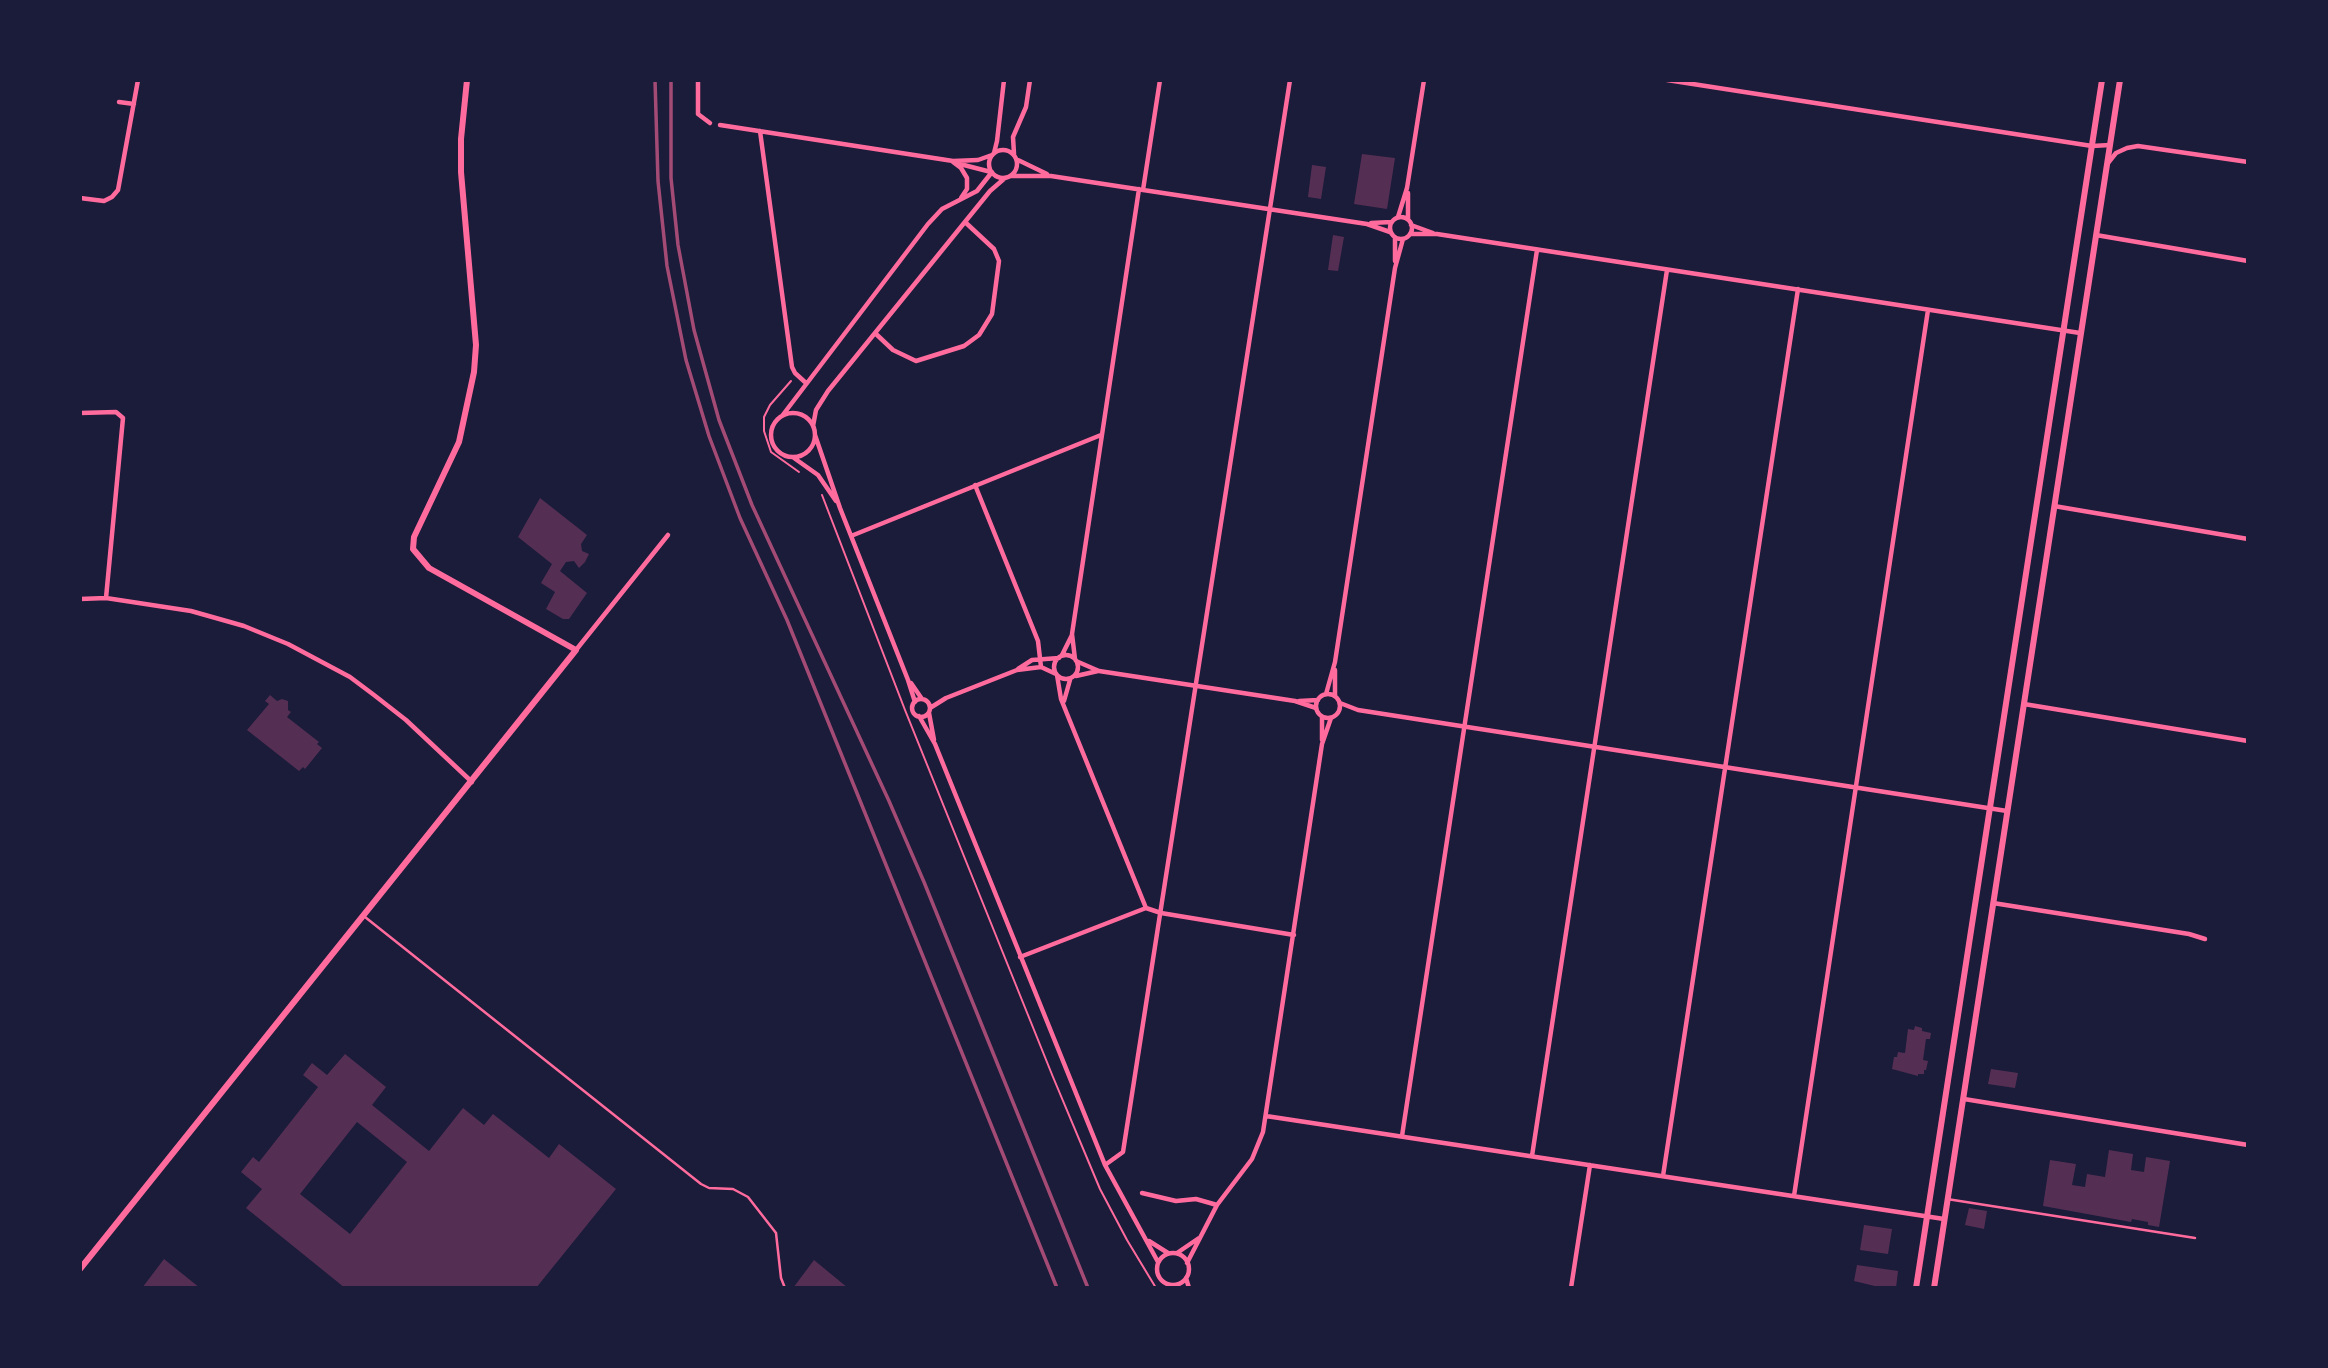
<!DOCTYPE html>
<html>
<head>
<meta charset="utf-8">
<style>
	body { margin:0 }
	#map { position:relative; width:2328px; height:1368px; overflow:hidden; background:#1b1b3a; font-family:"Exo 2",sans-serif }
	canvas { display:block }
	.frame { position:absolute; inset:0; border:82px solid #1b1b3a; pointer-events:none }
</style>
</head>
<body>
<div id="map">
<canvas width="2328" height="1368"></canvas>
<div class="frame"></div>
</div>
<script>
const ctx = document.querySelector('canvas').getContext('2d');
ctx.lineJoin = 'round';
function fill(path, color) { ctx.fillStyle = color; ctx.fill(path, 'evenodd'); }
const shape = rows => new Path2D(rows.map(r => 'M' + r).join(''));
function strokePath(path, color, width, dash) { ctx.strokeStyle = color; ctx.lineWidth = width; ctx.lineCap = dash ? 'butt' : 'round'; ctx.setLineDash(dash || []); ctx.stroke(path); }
fill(shape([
	[1362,154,1395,158,1387,209,1354,204],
	[1312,165,1326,167,1321,199,1308,197],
	[1333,235,1344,237,1338,271,1328,270],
	[540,498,587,535,581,544,582,551,589,554,585,562,579,568,574,561,566,562,560,571,587,593,569,619,563,619,546,609,555,592,541,583,552,564,518,537],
	[270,695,277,701,282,699,288,701,288,710,291,712,287,717,319,742,317,744,322,748,305,769,303,767,299,771,247,730,269,704,265,701],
	[1915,1026,1922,1028,1922,1031,1931,1033,1930,1039,1926,1039,1923,1060,1928,1061,1926,1070,1924,1070,1924,1074,1918,1074,1918,1076,1892,1069,1894,1057,1897,1057,1898,1052,1905,1053,1908,1029,1914,1030],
	[345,1054,386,1087,372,1105,429,1151,463,1108,484,1125,493,1114,549,1158,559,1144,616,1189,536,1288,345,1288,246,1208,262,1189,241,1172,253,1157,259,1162,318,1087,303,1075,312,1063,327,1075],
	[357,1122,407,1162,350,1234,300,1194],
	[1991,1069,2018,1073,2015,1088,1988,1084],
	[2109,1150,2133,1154,2131,1170,2144,1172,2146,1157,2170,1161,2159,1227,2148,1225,2148,1222,2132,1219,2131,1222,2043,1206,2050,1160,2076,1164,2072,1185,2085,1187,2087,1174,2105,1177],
	[1969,1208,1987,1211,1984,1229,1965,1225],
	[1864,1225,1892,1229,1888,1254,1860,1250],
	[164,1259,200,1288,142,1288],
	[814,1260,848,1288,793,1288],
	[1857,1265,1898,1271,1896,1288,1883,1288,1854,1281]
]), '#542f53');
strokePath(shape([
	[791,381,770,405,764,417,764,431,771,452,799,472],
	[822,495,905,710,1053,1077,1100,1189,1127,1240,1156,1288]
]), '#ff6b9d', 2);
strokePath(shape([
	[365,917,701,1184,709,1188,733,1189,748,1197,776,1233,781,1278,785,1288],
	[1947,1199,2195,1238]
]), '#ff6b9d', 2.5);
strokePath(shape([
	[698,80,698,114,710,123],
	[1667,80,2092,146,2110,145],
	[119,102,134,104],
	[720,125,953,161,978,160,992,155],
	[760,131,792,367,795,373,806,383],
	'989 164a14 14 0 1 1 28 0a14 14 0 1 1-28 0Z',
	[994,153,997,141,1004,80],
	[1014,154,1013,137,1026,107,1030,80],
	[1018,160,1047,174],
	[953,162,961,168,967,178,967,189,961,198],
	[2108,163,2116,153,2127,148,2138,146,2248,162],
	[960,164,991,172],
	[1010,176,1051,176,1367,224,1390,232],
	[1143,190,1160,80],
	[1408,193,1408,219],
	[80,198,104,201,112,197,118,190,138,80],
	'1390 228a11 11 0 1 1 22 0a11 11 0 1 1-22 0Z',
	[1398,217,1407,188,1424,80],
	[1371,223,1391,222],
	[1411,225,1433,233],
	[1410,234,1437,234,2080,333],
	[2096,235,2248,261],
	[1395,261,1395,238],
	[876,334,893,350,916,361,964,346,979,335,992,314,999,261,994,249,965,222],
	[80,413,116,412,123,418,106,598],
	'771 435a22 22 0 1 1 44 0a22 22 0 1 1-44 0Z',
	[782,416,928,224,942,209,977,191,992,172],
	[813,426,816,410,828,391,990,191,1005,178],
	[815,435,840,508,908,680,915,702],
	[794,458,818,475,836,501],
	[975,485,1038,641,1041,667],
	[2054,506,2248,539],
	[851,536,1101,435],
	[80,599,106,598,191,611,244,626,288,644,350,677,374,695,406,720,472,782],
	[576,650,668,535],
	[1062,655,1072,635],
	'1054 667a12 12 0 1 1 24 0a12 12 0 1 1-24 0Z',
	[1075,659,1072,634,1139,189],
	[1076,661,1099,671,1295,701,1316,708],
	[1018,669,1032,660,1059,658],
	[1335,670,1335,696],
	[1057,675,1061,699,1146,908],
	[1076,676,1098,671],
	[911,683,922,699],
	[1326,694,1335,662,1395,268,1403,239],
	'1316 706a12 12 0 1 1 24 0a12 12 0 1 1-24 0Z',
	'912 708a9 9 0 1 1 18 0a9 9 0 1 1-18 0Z',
	[1064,701,1070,680],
	[1299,701,1318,700],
	[1340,703,1358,710,2007,811],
	[2024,704,2248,741],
	[930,708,946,698,1017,670,1041,667,1056,674],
	[929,713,934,740],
	[919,716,935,744,1105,1165,1158,1262],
	[1322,717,1322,740],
	[1993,903,2189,934,2205,939],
	[1020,957,1146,908,1161,913,1294,935],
	[1964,1099,2248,1145],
	[1266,1116,1944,1219],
	[1402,1136,1537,250],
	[1532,1156,1667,270],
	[1105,1165,1123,1152,1290,80],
	[1663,1176,1798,289],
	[1142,1193,1176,1201,1196,1199,1217,1205],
	[1794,1196,1928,310],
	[1149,1241,1168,1253],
	[1177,1253,1199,1238],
	'1157 1269a16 16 0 1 1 32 0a16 16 0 1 1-32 0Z',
	[1187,1263,1217,1205,1252,1159,1263,1132,1322,744,1331,718],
	[1186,1278,1189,1288],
	[1571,1288,1590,1165]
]), '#ff6b9d', 4.5);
strokePath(shape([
	[80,1269,576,650,429,568,413,549,414,537,459,442,474,372,476,345,461,172,461,139,467,80],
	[1916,1288,2102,80],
	[1934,1288,2120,80]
]), '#ff6b9d', 6);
strokePath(shape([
	[655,80,658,181,667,266,686,360,709,436,740,518,787,620,1057,1288],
	[671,80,671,178,678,245,694,330,719,420,752,505,889,801,924,882,1088,1288]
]), '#a44b75', 3.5);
</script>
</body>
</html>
